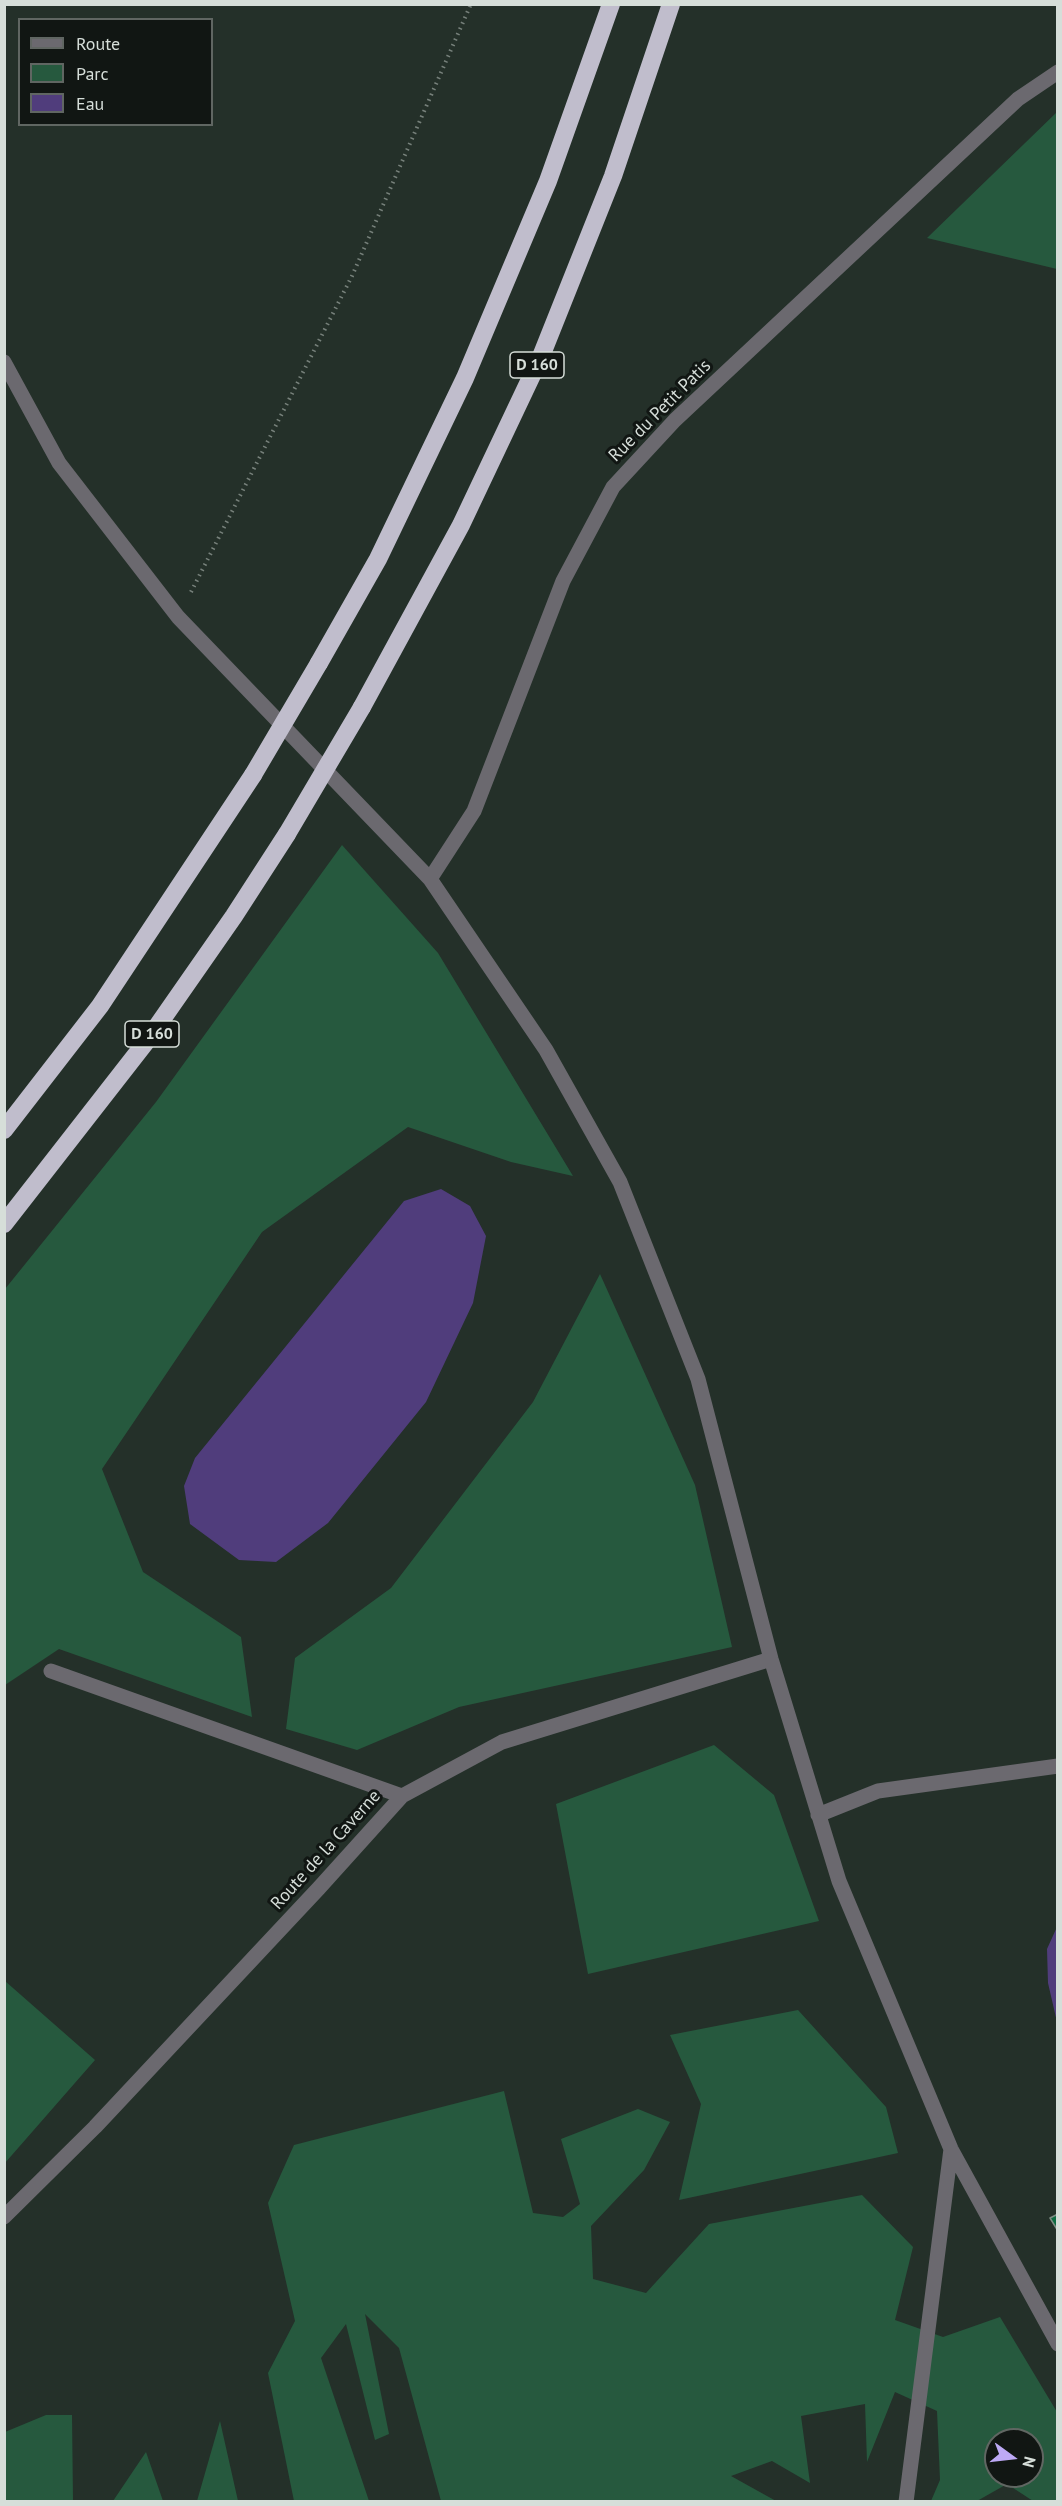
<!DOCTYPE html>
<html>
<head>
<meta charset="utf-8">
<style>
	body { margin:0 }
	#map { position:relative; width:1062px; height:2506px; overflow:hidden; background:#243029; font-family:"PT Sans",sans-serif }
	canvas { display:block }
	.frame { position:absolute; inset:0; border:6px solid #d6ded9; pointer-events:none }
	.legend { position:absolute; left:18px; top:18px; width:195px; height:108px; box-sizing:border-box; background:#111613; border:2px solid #606662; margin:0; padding:8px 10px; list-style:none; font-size:18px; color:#d6ded9 }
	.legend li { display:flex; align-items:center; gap:12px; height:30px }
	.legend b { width:30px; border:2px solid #606662 }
	.north { position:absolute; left:984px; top:2428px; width:60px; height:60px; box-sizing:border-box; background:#111613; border:2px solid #606662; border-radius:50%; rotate:105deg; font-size:16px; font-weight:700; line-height:24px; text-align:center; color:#d6ded9 }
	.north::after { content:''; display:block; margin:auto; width:21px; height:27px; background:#bda9f5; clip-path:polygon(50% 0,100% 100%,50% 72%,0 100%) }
</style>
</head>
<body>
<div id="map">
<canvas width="1062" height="2506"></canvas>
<div class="frame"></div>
<ul class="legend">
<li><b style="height:8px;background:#6b696f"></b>Route</li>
<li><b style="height:16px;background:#26593e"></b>Parc</li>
<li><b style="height:16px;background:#503d7c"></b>Eau</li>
</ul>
<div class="north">N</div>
</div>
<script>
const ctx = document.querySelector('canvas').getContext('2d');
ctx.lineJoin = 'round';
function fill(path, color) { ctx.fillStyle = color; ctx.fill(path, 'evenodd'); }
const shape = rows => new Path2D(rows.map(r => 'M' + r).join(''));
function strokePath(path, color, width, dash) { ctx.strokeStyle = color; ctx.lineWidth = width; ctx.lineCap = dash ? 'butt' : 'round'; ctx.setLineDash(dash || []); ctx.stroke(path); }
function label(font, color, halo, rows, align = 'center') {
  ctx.font = font + ' "PT Sans",sans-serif'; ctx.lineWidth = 6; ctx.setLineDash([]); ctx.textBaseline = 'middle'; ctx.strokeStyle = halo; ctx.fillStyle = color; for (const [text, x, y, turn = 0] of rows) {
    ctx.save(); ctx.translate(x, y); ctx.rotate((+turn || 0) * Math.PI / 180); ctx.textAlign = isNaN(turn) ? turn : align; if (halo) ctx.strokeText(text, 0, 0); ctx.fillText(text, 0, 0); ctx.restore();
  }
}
fill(shape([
	[1057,112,1057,269,927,238],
	[342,845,438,953,573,1176,511,1162,408,1127,262,1232,102,1469,143,1572,241,1637,252,1717,59,1649,5,1685,5,1289,156,1102],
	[600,1274,695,1485,732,1647,459,1707,357,1750,286,1729,295,1658,391,1588,533,1402],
	[714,1745,774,1795,819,1921,588,1974,556,1804],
	[5,1981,95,2060,5,2163],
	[798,2010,886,2107,898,2153,679,2200,701,2104,670,2035],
	[504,2091,533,2213,563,2217,580,2204,561,2139,638,2109,670,2122,644,2170,591,2226,593,2279,646,2293,709,2224,862,2195,913,2247,895,2320,943,2337,1000,2317,1057,2412,1057,2501,1033,2501,1007,2484,977,2501,931,2501,940,2480,937,2411,895,2392,867,2462,865,2404,801,2416,810,2483,772,2461,731,2476,776,2501,441,2501,399,2348,365,2314,389,2434,375,2440,346,2324,321,2358,369,2501,294,2501,268,2373,295,2321,268,2203,294,2145],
	[996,2440,1032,2440,1032,2476,996,2476],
	[46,2415,72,2415,73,2501,5,2501,5,2432],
	[220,2421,238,2501,197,2501],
	[146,2452,163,2501,113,2501]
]), '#26593e');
fill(shape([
	[441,1189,470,1206,486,1236,473,1303,426,1402,328,1523,276,1562,239,1560,190,1524,184,1486,195,1458,404,1201],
	[1057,1927,1058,1927,1057,2022,1048,1983,1047,1949]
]), '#503d7c');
const building = shape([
	[1058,2214,1058,2231,1050,2218,1058,2214]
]);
fill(building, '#0e6b42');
strokePath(building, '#7e8c83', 1.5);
strokePath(shape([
	[191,592,352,276,471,4]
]), '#77817b', 4, [1.5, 4.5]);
strokePath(shape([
	[4,362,59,463,178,617,430,879,546,1050,620,1182,698,1379,771,1659,839,1881,951,2149,1058,2344],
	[430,879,474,811,563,581,613,487,675,420,1018,99,1058,72],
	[51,1671,402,1796],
	[818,1815,878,1791,1058,1766],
	[4,2217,95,2127,319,1888,402,1796,502,1742,771,1659],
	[906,2502,951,2149]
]), '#6b696f', 15);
strokePath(shape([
	[319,663,378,559,465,378,548,181,611,4],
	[362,707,461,525,542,354,613,176,671,4],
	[4,1130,100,1006,253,775],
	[4,1224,149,1038,234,916,287,834]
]), '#c0bdcc', 18);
strokePath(shape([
	[253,775,319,663],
	[287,834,362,707]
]), '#c0bdcc', 18);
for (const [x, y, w] of [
	[537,365,54],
	[152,1034,54]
]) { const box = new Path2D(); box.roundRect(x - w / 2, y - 13, w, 26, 4.5); ctx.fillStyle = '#111613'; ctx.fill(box); strokePath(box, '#d6ded9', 1.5); }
label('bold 16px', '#d6ded9', null, [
	["D 160",537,365],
	["D 160",152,1034]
]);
label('18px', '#d6ded9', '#111613', [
	["Rue du Petit Patis",660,411,-45],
	["Route de la Caverne",326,1850,-48]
]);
</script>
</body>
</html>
